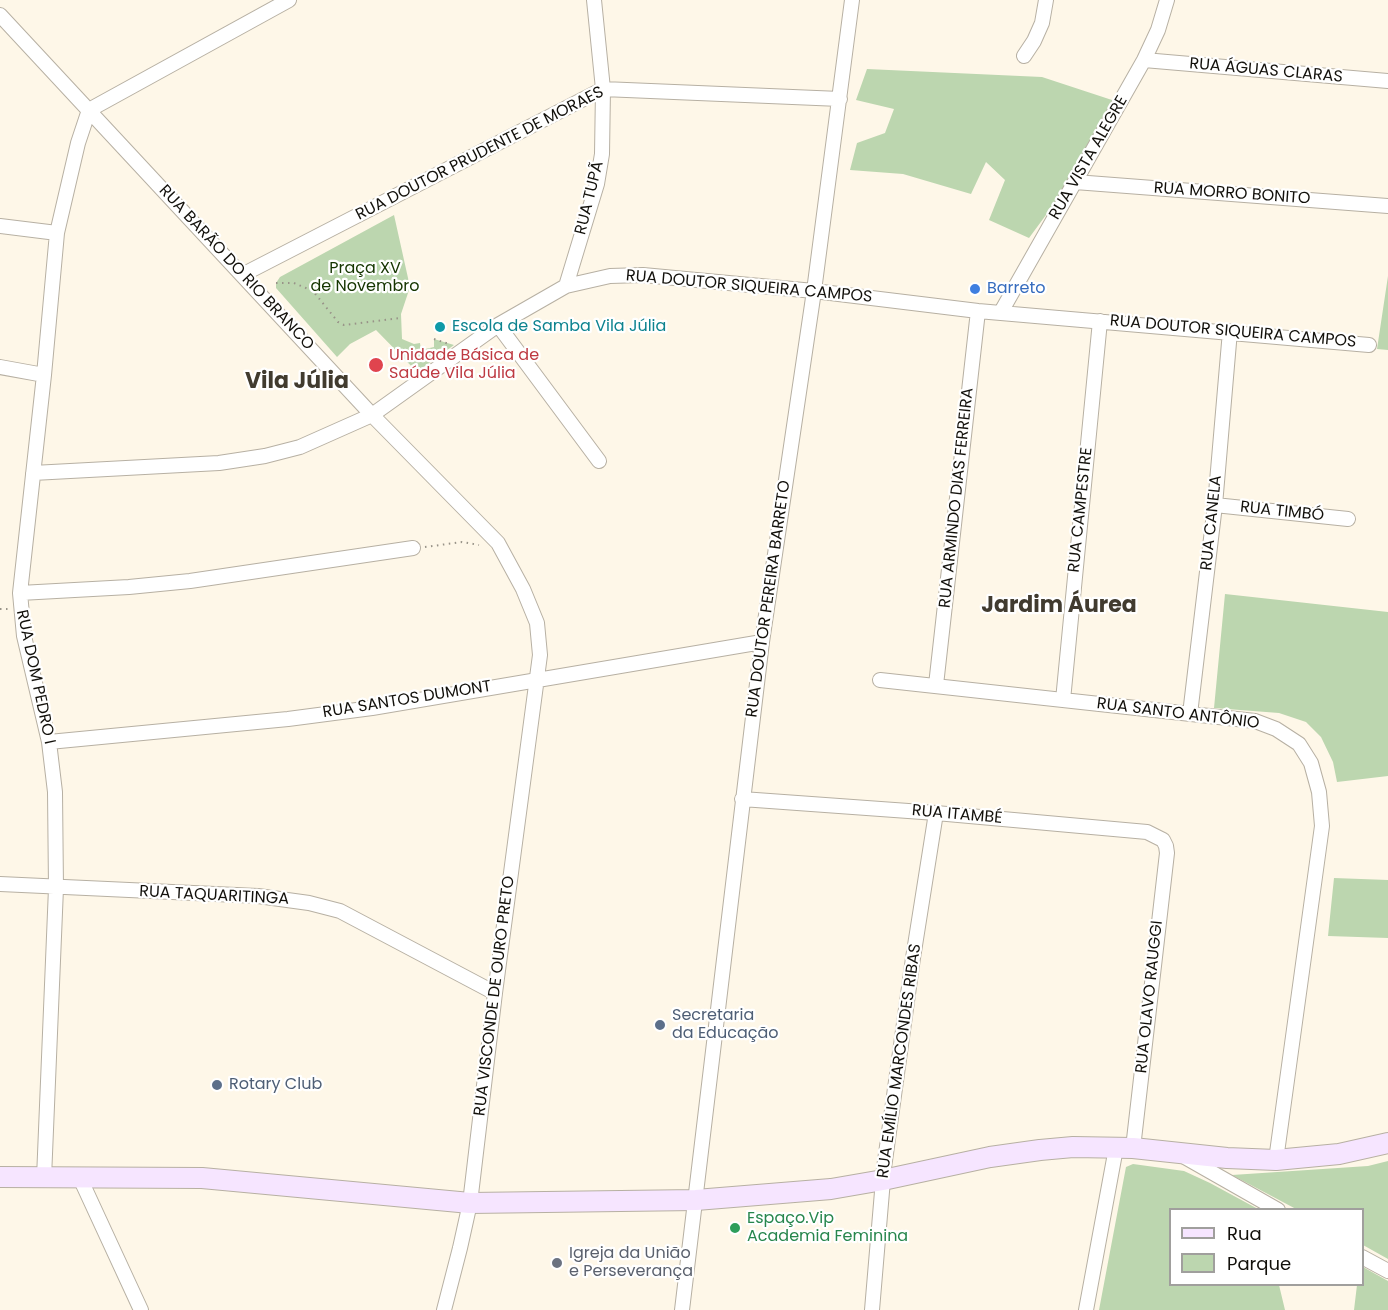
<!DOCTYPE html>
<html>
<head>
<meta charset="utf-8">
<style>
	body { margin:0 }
	#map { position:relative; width:1388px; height:1310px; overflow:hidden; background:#fef7e8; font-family:Poppins,sans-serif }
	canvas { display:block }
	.legend { position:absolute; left:1169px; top:1208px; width:195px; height:78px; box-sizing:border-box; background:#fff; border:2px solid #a09f9d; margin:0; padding:8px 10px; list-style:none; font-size:18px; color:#12100b }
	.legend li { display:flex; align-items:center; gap:12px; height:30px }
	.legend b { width:30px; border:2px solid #a09f9d }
</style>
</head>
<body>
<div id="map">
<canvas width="1388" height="1310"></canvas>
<ul class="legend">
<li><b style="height:8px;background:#f6e5ff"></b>Rua</li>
<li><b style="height:16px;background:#bcd6af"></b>Parque</li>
</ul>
</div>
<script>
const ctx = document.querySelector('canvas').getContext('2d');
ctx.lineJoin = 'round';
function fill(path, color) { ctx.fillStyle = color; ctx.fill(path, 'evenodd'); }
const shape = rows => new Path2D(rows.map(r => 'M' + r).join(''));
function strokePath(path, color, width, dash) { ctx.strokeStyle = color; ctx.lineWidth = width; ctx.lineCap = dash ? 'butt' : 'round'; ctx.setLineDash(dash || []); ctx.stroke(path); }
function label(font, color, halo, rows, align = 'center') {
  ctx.font = font + ' Poppins,sans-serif'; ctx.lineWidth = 4.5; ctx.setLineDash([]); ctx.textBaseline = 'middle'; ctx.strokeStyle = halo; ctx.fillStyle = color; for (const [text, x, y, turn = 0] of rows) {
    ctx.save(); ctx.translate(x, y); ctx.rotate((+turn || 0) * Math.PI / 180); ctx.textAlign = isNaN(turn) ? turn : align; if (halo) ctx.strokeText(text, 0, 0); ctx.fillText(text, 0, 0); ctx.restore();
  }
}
fill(shape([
	[867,69,1042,77,1115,101,1074,177,1029,238,989,220,1005,180,986,162,971,194,903,174,850,170,857,143,885,133,894,109,856,100],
	[394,215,410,287,401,314,402,339,414,344,420,343,421,350,434,347,434,339,454,345,417,372,376,330,350,344,337,357,276,288,276,283,280,277],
	[1388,276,1388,350,1377,349],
	[1225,594,1388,612,1388,776,1337,782,1333,762,1321,737,1306,722,1279,713,1214,708],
	[1334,878,1388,880,1388,938,1328,936],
	[1388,1161,1388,1259,1363,1245,1362,1210,1296,1209,1232,1175,1368,1166],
	[1133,1164,1184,1171,1210,1183,1258,1209,1170,1210,1170,1284,1279,1285,1285,1310,1099,1310,1126,1167],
	[1363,1267,1388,1281,1388,1310,1354,1310,1357,1285,1362,1284]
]), '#bcd6af');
const minor = shape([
	[0,15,372,415,498,543,523,589,537,623,540,655,495,993,470,1203,460,1248,444,1310],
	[1024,56,1034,41,1042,23,1046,0],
	[1144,60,1388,81],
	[1075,182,1388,206],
	[0,226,57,233],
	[242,275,603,89,840,99],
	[566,286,597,184,602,154,603,89,594,0],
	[1001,312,1144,60,1158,30,1167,0],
	[498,325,599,461],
	[0,367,44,375],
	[33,473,219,463,265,456,300,447,372,415,498,325,566,286,610,276,643,275,814,291,978,311,1369,345],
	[1215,505,1348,519],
	[20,593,129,587,190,581,413,548],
	[880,680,1255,721,1276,729,1299,744,1311,763,1319,792,1322,826,1276,1160],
	[936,685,978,311],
	[1063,700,1100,321],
	[1190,714,1215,505,1230,331],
	[49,742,288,719,372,708,762,642],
	[742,799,936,813,1147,832,1163,840,1166,846,1167,853,1133,1148],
	[0,884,258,896,309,903,340,911,495,993],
	[1183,1156,1278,1210],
	[44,1178,56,888,55,792,49,742,24,636,20,593,44,375,57,233,78,143,89,110,289,0],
	[80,1178,141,1310],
	[1362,1257,1388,1271],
	[682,1310,762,642,814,291,852,0],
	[872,1310,884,1168,913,958,936,813],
	[1086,1310,1116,1148]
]);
const secondary = shape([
	[0,1177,202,1178,470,1203,696,1200,831,1189,883,1180,990,1157,1040,1150,1073,1147,1133,1148,1227,1158,1276,1160,1339,1154,1388,1143]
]);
strokePath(minor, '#b7b0a3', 16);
strokePath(secondary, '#b7b0a3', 22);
strokePath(shape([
	[276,283,294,283,313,291,338,322,344,325,400,318],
	[434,339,449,344],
	[425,547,462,542,479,545],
	[0,609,9,609]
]), '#989388', 2, [1.5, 4.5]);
strokePath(minor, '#fff', 14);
strokePath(secondary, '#f6e5ff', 20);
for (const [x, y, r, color] of [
	[975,289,6,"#3f7fe0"],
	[440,327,6,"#0f9aa8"],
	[376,365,8,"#e0444e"],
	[660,1025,6,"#5c6f8a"],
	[217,1085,6,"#5c6f8a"],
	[735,1228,6,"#2e9e5b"],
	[557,1263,6,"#6b7280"]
]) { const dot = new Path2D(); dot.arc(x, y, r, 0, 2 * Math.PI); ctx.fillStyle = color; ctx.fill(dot); strokePath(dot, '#fff', 2); }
label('16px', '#12100b', '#fff', [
	["RUA ÁGUAS CLARAS",1266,71,5],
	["RUA DOUTOR PRUDENTE DE MORAES",480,154,-27],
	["RUA VISTA ALEGRE",1089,158,-60],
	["RUA MORRO BONITO",1232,194,4],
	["RUA TUPÃ",590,198,-76],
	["RUA BARÃO DO RIO BRANCO",236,268,47],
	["RUA DOUTOR SIQUEIRA CAMPOS",749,287,5],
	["RUA DOUTOR SIQUEIRA CAMPOS",1233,332,5],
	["RUA ARMINDO DIAS FERREIRA",957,498,-84],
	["RUA CAMPESTRE",1081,510,-84],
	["RUA TIMBÓ",1282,512,6],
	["RUA CANELA",1212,523,-84],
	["RUA DOUTOR PEREIRA BARRETO",769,599,-82],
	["RUA DOM PEDRO I",35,677,78],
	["RUA SANTOS DUMONT",407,700,-9],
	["RUA SANTO ANTÔNIO",1178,714,7],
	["RUA ITAMBÉ",957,815,5],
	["RUA TAQUARITINGA",214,896,3],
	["RUA VISCONDE DE OURO PRETO",495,996,-83],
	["RUA OLAVO RAUGGI",1150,997,-84],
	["RUA EMÍLIO MARCONDES RIBAS",900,1061,-82]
]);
label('16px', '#153500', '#fff', [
	["Praça XV",365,269],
	["de Novembro",365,287]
]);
label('16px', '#366cbe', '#fff', [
	["Barreto",987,289]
], 'left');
label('16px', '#0d838f', '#fff', [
	["Escola de Samba Vila Júlia",452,327]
], 'left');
label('16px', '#be3a42', '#fff', [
	["Unidade Básica de",389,356],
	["Saúde Vila Júlia",389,374]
], 'left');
label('16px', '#4e5e75', '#fff', [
	["Secretaria",672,1016],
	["da Educação",672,1034],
	["Rotary Club",229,1085]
], 'left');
label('16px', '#27864d', '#fff', [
	["Espaço.Vip",747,1219],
	["Academia Feminina",747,1237]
], 'left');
label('16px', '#5b616d', '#fff', [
	["Igreja da União",569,1254],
	["e Perseverança",569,1272]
], 'left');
label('bold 22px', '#413b2f', '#fff', [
	["Vila Júlia",297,382],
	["Jardim Áurea",1059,606]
]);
</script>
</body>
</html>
